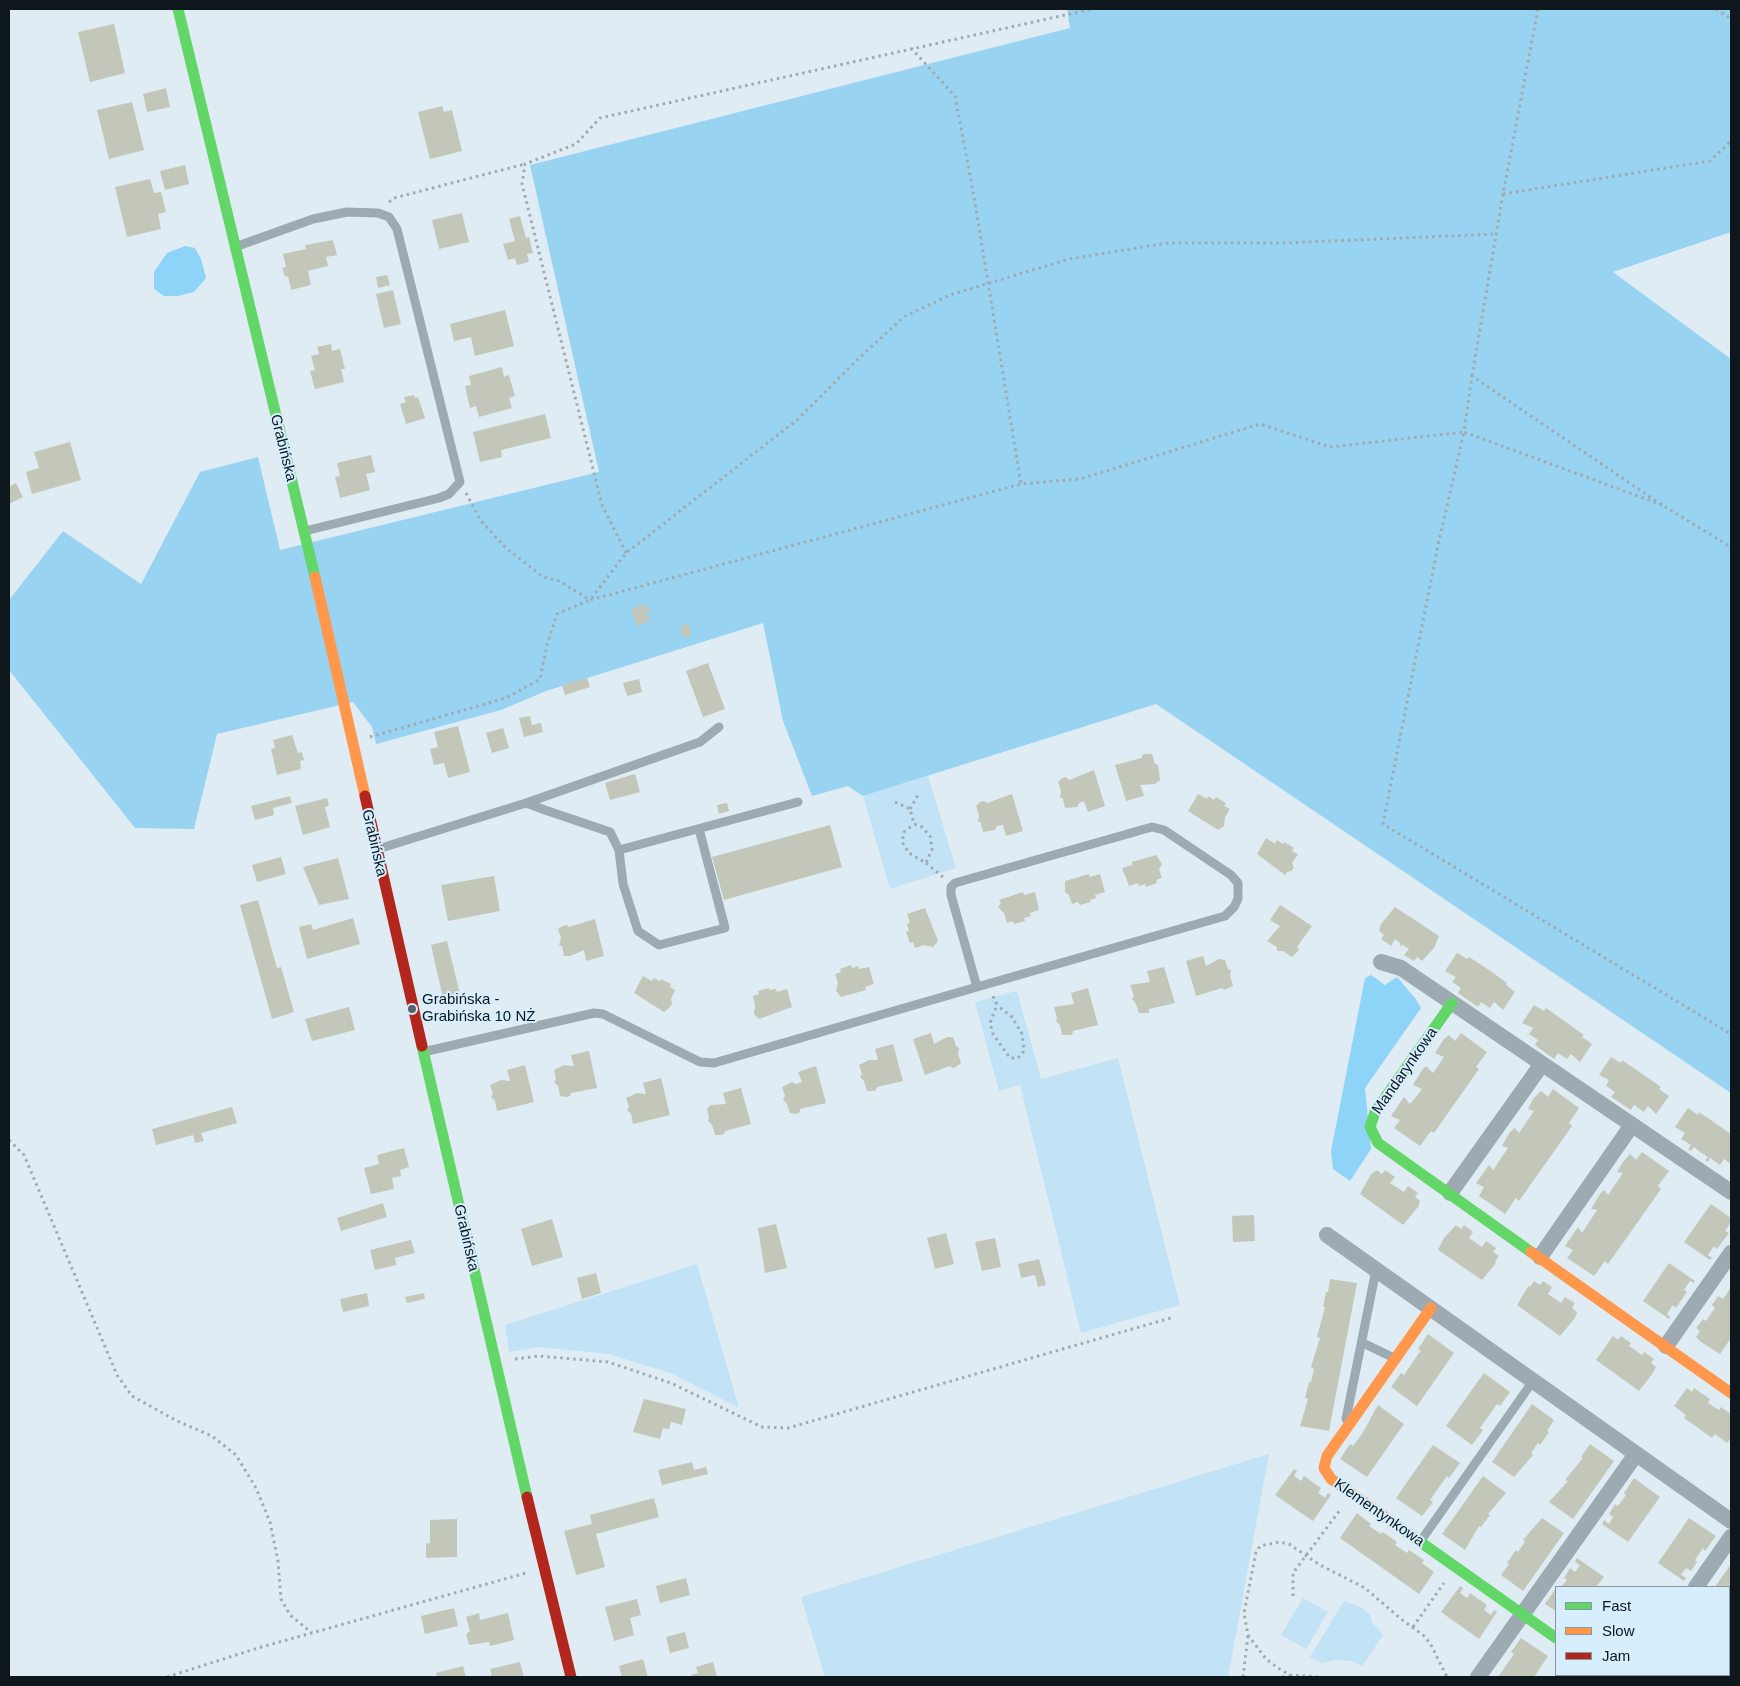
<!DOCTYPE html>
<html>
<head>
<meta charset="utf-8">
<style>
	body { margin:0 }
	#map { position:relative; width:1740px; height:1686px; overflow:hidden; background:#dfecf4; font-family:Helvetica,sans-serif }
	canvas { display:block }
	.frame { position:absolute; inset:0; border:10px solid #0e171c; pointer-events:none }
	.legend { position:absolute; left:1555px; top:1586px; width:175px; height:90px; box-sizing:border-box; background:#d6eefd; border:1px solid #8698a3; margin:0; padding:6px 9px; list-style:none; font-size:15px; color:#0e171c }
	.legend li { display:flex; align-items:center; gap:10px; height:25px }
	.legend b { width:25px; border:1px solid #8698a3 }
</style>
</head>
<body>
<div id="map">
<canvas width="1740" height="1686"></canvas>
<div class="frame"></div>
<ul class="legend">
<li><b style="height:6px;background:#63d668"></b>Fast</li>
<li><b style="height:6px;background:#ff974d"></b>Slow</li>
<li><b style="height:6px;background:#b3261e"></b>Jam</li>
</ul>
</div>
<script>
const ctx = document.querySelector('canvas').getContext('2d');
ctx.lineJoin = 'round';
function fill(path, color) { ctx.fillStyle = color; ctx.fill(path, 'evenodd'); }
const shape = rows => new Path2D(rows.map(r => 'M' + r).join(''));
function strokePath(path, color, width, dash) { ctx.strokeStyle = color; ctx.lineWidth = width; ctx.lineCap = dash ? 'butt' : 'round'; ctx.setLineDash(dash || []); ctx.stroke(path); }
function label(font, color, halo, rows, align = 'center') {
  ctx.font = font + ' Helvetica,sans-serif'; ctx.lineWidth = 4; ctx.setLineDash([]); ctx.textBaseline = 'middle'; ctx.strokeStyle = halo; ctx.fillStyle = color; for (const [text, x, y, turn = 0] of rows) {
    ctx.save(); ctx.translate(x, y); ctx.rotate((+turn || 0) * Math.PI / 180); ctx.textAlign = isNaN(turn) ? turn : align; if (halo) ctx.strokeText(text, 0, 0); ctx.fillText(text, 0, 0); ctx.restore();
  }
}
fill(shape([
	[928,776,956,868,890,889,863,796],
	[1017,991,1041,1079,1118,1058,1180,1305,1081,1333,1020,1085,999,1091,975,1002],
	[697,1264,739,1408,673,1374,609,1354,540,1347,509,1352,505,1325],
	[1269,1454,1228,1677,825,1677,801,1597],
	[1303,1598,1328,1612,1306,1649,1281,1635],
	[1344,1601,1361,1607,1371,1616,1371,1621,1383,1635,1362,1666,1351,1661,1336,1660,1321,1663,1310,1657]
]), '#c2e2f6');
fill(shape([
	[1067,9,1731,9,1731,232,1613,272,1731,359,1731,1093,1156,704,863,796,848,786,812,796,783,721,763,623,546,691,501,710,376,744,372,727,353,702,217,734,194,829,135,828,9,670,9,600,63,531,141,584,200,472,258,457,280,550,599,472,530,165,1070,28]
]), '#99d3f2');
fill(shape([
	[185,246,195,248,201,259,206,278,194,292,178,296,164,296,154,289,154,272,167,253],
	[1371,975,1385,985,1397,977,1415,998,1421,1008,1365,1088,1371,1149,1350,1181,1333,1169,1331,1151,1365,978]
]), '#8ed3f8');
fill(shape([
	[114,24,125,73,90,82,78,32],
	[166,88,170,107,147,112,143,94],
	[132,102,144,150,109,159,97,110],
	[442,106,444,112,452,110,462,151,430,159,418,112],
	[185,165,189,184,165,190,160,171],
	[150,179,154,193,161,192,166,212,158,214,161,229,127,237,115,187],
	[462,213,469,242,439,249,432,220],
	[520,216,526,238,529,237,533,253,527,254,529,262,517,265,515,258,508,260,503,244,515,241,509,219],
	[333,240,337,255,326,257,328,266,308,271,311,285,291,290,288,276,285,277,282,268,286,267,283,254,306,249,305,245],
	[387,275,390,285,378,288,376,277],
	[393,290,401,324,384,328,376,294],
	[505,310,514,346,475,356,471,337,454,341,450,324],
	[331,344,332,351,340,349,345,369,341,369,344,382,315,389,310,371,315,370,311,356,319,354,317,347],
	[502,367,504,377,509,375,515,396,509,398,512,408,479,417,476,406,470,408,465,386,471,385,469,376],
	[414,395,415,398,418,397,425,418,406,424,400,404,406,402,404,397],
	[545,414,551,438,501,450,502,457,480,462,473,432],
	[70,442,81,480,32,494,26,472,39,468,34,452],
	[371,455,375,472,366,474,370,490,340,498,335,477,340,476,337,463],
	[16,483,23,497,9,504,9,487],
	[645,604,651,611,647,612,650,621,637,626,631,609],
	[689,624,691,636,683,638,680,626],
	[708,663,725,709,703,717,686,671],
	[587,678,590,687,565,695,562,685],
	[639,679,642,692,627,696,623,683],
	[530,716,532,725,541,723,543,732,524,737,519,718],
	[458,726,470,772,448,778,444,763,434,765,430,749,438,747,434,732],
	[503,728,509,748,492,753,486,733],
	[292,735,298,753,302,752,304,760,300,761,301,769,277,775,271,749,275,748,273,740],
	[1152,754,1155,764,1158,765,1160,780,1155,784,1140,785,1144,796,1126,801,1115,765,1142,758,1142,755,1146,754],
	[1094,770,1105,806,1088,812,1084,801,1079,803,1077,807,1065,808,1063,799,1060,797,1061,791,1058,782,1062,778,1066,777,1069,780],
	[635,774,640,792,610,800,605,783],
	[1012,794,1023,831,1006,836,1003,825,997,826,995,830,983,832,981,823,978,821,979,815,976,806,980,802,984,801,987,803],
	[1198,794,1207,799,1208,796,1214,800,1216,797,1226,803,1224,806,1230,809,1225,817,1224,826,1218,830,1188,811],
	[290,796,292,803,273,808,274,815,255,820,251,806],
	[327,798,329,806,325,807,330,827,303,835,295,806],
	[727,803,729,811,719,814,717,805],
	[830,825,842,867,724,900,712,857],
	[1266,838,1275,844,1277,840,1283,844,1284,842,1294,848,1292,851,1298,854,1292,863,1294,868,1291,871,1287,872,1285,875,1257,854],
	[1156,855,1162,864,1159,869,1162,878,1156,880,1157,883,1146,887,1145,884,1139,886,1138,883,1129,886,1122,868,1132,865,1132,862],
	[281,857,286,874,257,882,252,865],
	[338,858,349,899,319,905,303,867],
	[1089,874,1090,877,1100,874,1105,892,1095,895,1096,898,1090,900,1091,902,1080,905,1078,902,1072,904,1069,895,1065,892,1065,881],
	[494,876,500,911,448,921,441,885],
	[1023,892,1024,895,1035,892,1039,910,1030,913,1031,916,1024,918,1025,921,1014,924,1013,921,1007,923,1004,913,998,907,1001,903,999,900],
	[258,900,277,968,281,967,294,1012,272,1019,240,905],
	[1280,905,1312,926,1297,947,1299,950,1292,957,1283,951,1277,951,1277,947,1267,941,1280,926,1270,920],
	[1395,907,1439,936,1434,948,1422,961,1417,957,1414,961,1404,955,1409,949,1403,945,1399,947,1401,944,1395,939,1391,946,1381,939,1384,935,1379,931,1381,924],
	[925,908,938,941,933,947,924,945,915,948,913,942,910,943,906,932,909,931,907,924,910,923,907,914],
	[353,918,360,944,307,959,299,927,311,924,313,930],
	[595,919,604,956,586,961,584,950,570,956,564,956,562,946,559,945,561,938,558,929,563,926,567,925,569,927],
	[447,941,460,994,443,998,431,945],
	[1457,953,1467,959,1469,957,1489,970,1507,983,1506,985,1515,992,1503,1010,1494,1002,1490,1008,1481,1002,1478,1007,1458,993,1461,988,1452,982,1456,977,1445,971],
	[1203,956,1206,966,1219,959,1225,960,1228,969,1231,970,1230,976,1233,986,1224,990,1222,988,1196,996,1186,961],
	[851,965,852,968,859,966,859,969,869,967,874,984,865,987,866,990,841,997,836,991,838,983,835,974,841,972,840,969],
	[1164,967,1175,1003,1149,1009,1149,1013,1139,1013,1136,1004,1132,999,1134,996,1130,985,1150,982,1147,971],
	[643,976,652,981,654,978,660,981,661,979,671,984,670,987,675,990,671,999,672,1004,670,1007,664,1012,634,993],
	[769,988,769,990,776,989,777,992,787,989,792,1007,759,1019,754,1014,755,1005,753,996,759,994,758,991],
	[1088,988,1098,1025,1073,1031,1072,1035,1062,1035,1060,1025,1056,1021,1057,1018,1054,1007,1074,1004,1071,993],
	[1534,1005,1544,1011,1546,1008,1584,1035,1582,1037,1592,1044,1580,1062,1571,1054,1567,1059,1558,1053,1554,1059,1535,1045,1538,1040,1529,1034,1533,1028,1522,1023],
	[349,1007,355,1030,312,1041,305,1019],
	[931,1033,934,1044,947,1037,953,1037,956,1046,959,1048,958,1054,961,1063,956,1067,952,1068,950,1066,925,1075,913,1039],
	[1461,1033,1487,1052,1476,1067,1479,1069,1446,1116,1434,1133,1431,1131,1420,1146,1394,1128,1400,1120,1391,1116,1404,1097,1410,1104,1416,1097,1422,1089,1413,1085,1422,1070,1426,1066,1433,1073,1438,1066,1444,1057,1435,1053,1444,1039,1449,1035,1455,1041],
	[893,1044,903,1081,877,1087,876,1090,872,1091,867,1091,864,1081,860,1077,862,1074,859,1065,869,1060,878,1060,875,1049],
	[589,1051,597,1088,571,1093,570,1096,566,1097,560,1096,558,1086,554,1082,556,1079,554,1070,564,1065,574,1066,571,1055],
	[1611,1057,1621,1063,1622,1060,1641,1073,1661,1087,1659,1089,1669,1096,1656,1114,1648,1106,1644,1112,1634,1105,1631,1110,1611,1097,1615,1092,1606,1086,1609,1080,1599,1075],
	[525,1065,534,1102,497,1111,495,1101,491,1097,493,1094,490,1085,501,1080,510,1081,507,1070],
	[816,1066,826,1103,800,1109,800,1112,796,1114,790,1113,787,1104,783,1099,785,1096,782,1087,792,1082,796,1084,802,1082,798,1072],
	[661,1078,670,1115,633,1124,631,1114,627,1110,629,1107,626,1098,637,1093,646,1094,643,1083],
	[741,1088,751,1124,725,1131,724,1134,720,1135,715,1135,712,1125,708,1121,709,1118,707,1109,711,1105,726,1104,723,1093],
	[1553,1089,1579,1108,1569,1123,1572,1126,1519,1201,1516,1198,1505,1214,1479,1196,1484,1187,1476,1183,1489,1165,1493,1170,1508,1148,1502,1146,1510,1132,1515,1128,1519,1133,1534,1111,1528,1109,1533,1099,1541,1091,1548,1097],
	[232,1107,237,1123,201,1133,204,1141,195,1143,193,1135,156,1145,152,1129],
	[1688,1108,1698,1115,1699,1112,1731,1134,1731,1164,1724,1159,1720,1165,1710,1158,1708,1162,1705,1160,1708,1157,1700,1152,1694,1147,1691,1151,1688,1149,1691,1145,1681,1139,1685,1133,1675,1127],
	[404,1148,409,1167,400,1170,401,1176,392,1178,394,1189,371,1194,364,1168,379,1164,377,1155],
	[1642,1152,1669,1171,1658,1186,1661,1189,1635,1226,1608,1264,1605,1261,1594,1276,1567,1258,1573,1250,1565,1246,1578,1227,1582,1233,1597,1210,1591,1209,1600,1194,1604,1190,1608,1195,1623,1173,1617,1172,1623,1162,1630,1154,1636,1160],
	[1377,1170,1382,1174,1385,1170,1395,1177,1390,1183,1404,1192,1408,1186,1418,1193,1415,1197,1420,1201,1418,1207,1403,1225,1360,1194,1371,1174],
	[383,1203,387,1217,341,1231,337,1218],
	[1711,1204,1731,1218,1731,1222,1725,1231,1729,1233,1717,1249,1714,1246,1708,1255,1712,1258,1710,1260,1684,1242],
	[1254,1215,1255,1241,1233,1242,1232,1216],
	[552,1219,563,1257,532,1266,521,1229],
	[776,1224,787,1268,765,1273,758,1228],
	[1456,1225,1461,1229,1464,1225,1473,1232,1469,1238,1482,1247,1486,1241,1496,1248,1493,1252,1499,1256,1495,1262,1496,1263,1482,1280,1438,1250,1444,1238],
	[946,1233,954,1264,935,1269,927,1238],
	[995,1238,1001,1267,982,1271,975,1242],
	[411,1240,415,1253,395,1258,396,1265,375,1270,370,1250],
	[1039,1259,1046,1285,1038,1287,1035,1275,1021,1278,1018,1264],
	[1669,1263,1695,1281,1694,1283,1690,1281,1684,1290,1687,1292,1676,1308,1673,1305,1667,1314,1670,1317,1669,1319,1643,1301],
	[596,1273,601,1293,582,1299,577,1278],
	[1330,1279,1357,1283,1329,1431,1300,1426,1308,1399,1305,1398,1309,1382,1311,1382,1314,1369,1311,1367,1320,1338,1317,1337,1325,1307,1323,1307,1326,1292,1328,1292],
	[1534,1281,1540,1285,1543,1281,1552,1287,1548,1294,1561,1303,1565,1297,1575,1303,1572,1308,1577,1312,1575,1318,1560,1336,1517,1305,1529,1285,1530,1287],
	[1731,1287,1731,1338,1720,1354,1701,1342,1696,1337,1700,1331,1696,1328,1703,1319,1706,1321,1710,1315,1715,1308,1712,1305,1718,1296,1723,1299],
	[367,1293,369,1306,343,1312,340,1299],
	[424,1293,425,1299,407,1303,405,1297],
	[1428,1334,1454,1353,1417,1406,1391,1387,1401,1373,1404,1375,1421,1350,1418,1349],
	[1613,1336,1618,1340,1621,1336,1631,1343,1629,1346,1642,1355,1644,1352,1654,1359,1651,1363,1656,1367,1653,1373,1639,1391,1596,1360],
	[1484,1373,1510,1392,1500,1406,1497,1404,1480,1428,1483,1430,1472,1445,1446,1426],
	[1687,1388,1692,1392,1694,1388,1710,1399,1708,1403,1719,1410,1721,1407,1731,1414,1731,1438,1727,1443,1715,1434,1712,1438,1684,1418,1686,1415,1674,1406],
	[644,1399,686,1409,682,1425,671,1422,669,1429,663,1428,660,1439,633,1432],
	[1532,1404,1554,1420,1547,1431,1549,1432,1540,1445,1538,1443,1531,1453,1533,1455,1514,1477,1492,1462],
	[1378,1405,1404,1424,1367,1477,1340,1459,1350,1444,1353,1446,1362,1434],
	[1590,1444,1614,1461,1573,1519,1549,1502,1568,1481,1565,1480,1583,1458,1581,1457],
	[1433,1445,1460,1463,1449,1478,1447,1476,1430,1500,1433,1502,1422,1516,1396,1498],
	[692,1462,694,1470,706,1467,708,1474,662,1485,658,1470],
	[1294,1469,1297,1471,1294,1476,1301,1481,1304,1476,1321,1488,1318,1493,1325,1498,1328,1493,1331,1495,1313,1521,1275,1495],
	[1483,1476,1506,1493,1488,1514,1490,1515,1481,1527,1479,1526,1465,1550,1442,1534],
	[1634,1478,1660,1497,1628,1542,1602,1524,1604,1520,1609,1524,1613,1517,1609,1514,1615,1504,1618,1506,1626,1495,1624,1493],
	[654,1498,659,1517,596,1534,605,1567,576,1575,564,1531,592,1524,590,1515],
	[1357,1513,1371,1524,1369,1526,1381,1534,1383,1532,1397,1542,1395,1545,1407,1553,1409,1550,1424,1560,1422,1563,1434,1572,1419,1594,1340,1538],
	[1542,1518,1564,1533,1523,1591,1501,1575,1509,1564,1507,1563,1516,1550,1518,1552,1525,1542,1523,1540],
	[1689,1518,1716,1536,1705,1551,1703,1548,1695,1560,1697,1562,1691,1571,1686,1568,1681,1575,1686,1578,1684,1581,1658,1563],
	[457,1519,457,1557,426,1558,426,1544,430,1543,430,1520],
	[1577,1558,1604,1577,1596,1587,1561,1587,1567,1580,1564,1578,1570,1568,1575,1572,1580,1565,1575,1562],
	[1731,1564,1731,1613,1729,1612,1729,1587,1715,1587],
	[686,1578,690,1595,660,1603,656,1586],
	[1460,1586,1463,1588,1460,1593,1467,1598,1470,1593,1487,1605,1484,1610,1491,1615,1494,1610,1497,1612,1479,1639,1441,1612],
	[1556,1588,1556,1611,1545,1604],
	[637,1599,641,1615,630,1618,634,1635,614,1641,605,1607],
	[454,1608,458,1626,425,1634,421,1616],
	[479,1613,480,1620,508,1613,514,1640,490,1646,489,1642,469,1645,466,1634,470,1631,466,1617],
	[685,1632,689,1648,670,1653,666,1637],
	[1521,1638,1548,1656,1534,1677,1498,1677,1514,1654,1511,1652],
	[643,1659,648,1677,622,1677,619,1666],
	[520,1662,524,1677,492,1677,490,1669],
	[713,1662,717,1677,692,1677,691,1675,698,1673,696,1667],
	[463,1666,466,1677,437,1677,436,1673],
	[1653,1675,1686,1675,1684,1677,1652,1677]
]), '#c3c7b9');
strokePath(shape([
	[1716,9,1731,19],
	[911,48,955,96,973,191,1021,484],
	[1503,194,1710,161,1731,141],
	[389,202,394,198,525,164],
	[1472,376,1503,194,1538,9],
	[466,493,481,521,506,548,543,577,559,581,590,600,1021,484,1080,479,1260,424,1330,447,1464,432,1438,545,1383,824,1731,1034],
	[1662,505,1464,432,1472,376,1662,505,1731,547],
	[626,553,602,505,522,184,525,164,576,144,600,118,1092,9],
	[370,737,506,698,540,679,547,645,557,614,590,600,626,553,797,420,858,359,905,316,950,295,1069,259,1168,243,1284,243,1497,234],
	[895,802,910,809,914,824,922,827,930,836,932,849,926,863,909,853,902,842,904,832,914,824],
	[910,809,918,795],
	[926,863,943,877],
	[993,996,997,1005,990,1023,993,1034,1010,1058,1018,1058,1024,1051,1022,1034,1012,1017,997,1005],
	[9,1140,24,1155,117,1375,132,1396,177,1421,212,1436,236,1455,256,1488,270,1522,278,1561,281,1599,290,1615,312,1633],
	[515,1359,539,1356,608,1362,671,1383,762,1427,788,1428,1174,1317],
	[1293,1596,1293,1573,1340,1510],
	[1413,1627,1444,1583],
	[167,1677,258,1648,526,1573],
	[1243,1677,1248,1636],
	[1282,1677,1290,1676],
	[1318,1677,1290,1675,1278,1668,1266,1659,1248,1635,1244,1613,1256,1552,1260,1546,1279,1542,1289,1544,1320,1565,1365,1588,1401,1619,1423,1635,1430,1643,1447,1677]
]), '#9faab0', 3, [2.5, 4]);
strokePath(shape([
	[235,247,313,219,347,212,378,213,389,217,397,229,460,482,449,494,439,498,305,531],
	[526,803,700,742,719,727],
	[378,849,526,803,545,810,610,832,619,850,623,884,638,931,659,945,725,928,699,829],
	[619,850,798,802],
	[423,1052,594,1013,603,1014,700,1062,714,1063,977,987,951,895,951,887,955,883,1152,827,1164,830,1231,875,1238,883,1238,899,1234,907,1225,916,977,987],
	[1363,1343,1394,1358],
	[1346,1419,1376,1270],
	[1420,1542,1533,1381]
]), '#9daab2', 9);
strokePath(shape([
	[1381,962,1401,968,1731,1192],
	[1450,1193,1542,1064],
	[1327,1235,1731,1521],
	[1540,1257,1632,1125],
	[1666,1346,1731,1253],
	[1696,1587,1731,1537],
	[1607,1675,1611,1677],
	[1478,1677,1636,1454],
	[1633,1677,1635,1675]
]), '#9daab2', 16);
strokePath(shape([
	[178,9,315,577],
	[1452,1003,1375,1112,1370,1127,1378,1143,1531,1252],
	[422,1046,527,1497],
	[1395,1524,1556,1638]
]), '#63d668', 11);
strokePath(shape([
	[315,577,365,796],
	[1531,1252,1731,1393],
	[1395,1524,1331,1479,1324,1468,1327,1456,1431,1308]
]), '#ff974d', 11);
strokePath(shape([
	[365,796,422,1046],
	[527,1497,571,1677]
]), '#b3261e', 11);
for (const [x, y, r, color] of [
	[412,1009,5,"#576268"]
]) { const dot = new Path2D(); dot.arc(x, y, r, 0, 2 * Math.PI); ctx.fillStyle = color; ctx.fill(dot); strokePath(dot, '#d6eefd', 2); }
label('15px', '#0e171c', '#d6eefd', [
	["Grabińska",283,448,76],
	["Grabińska",374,843,77],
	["Mandarynkowa",1405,1071,-55],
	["Grabińska",466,1238,77],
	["Klementynkowa",1379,1513,35]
]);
label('15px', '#0e171c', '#d6eefd', [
	["Grabińska -",422,1000],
	["Grabińska 10 NŻ",422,1017]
], 'left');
</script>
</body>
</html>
